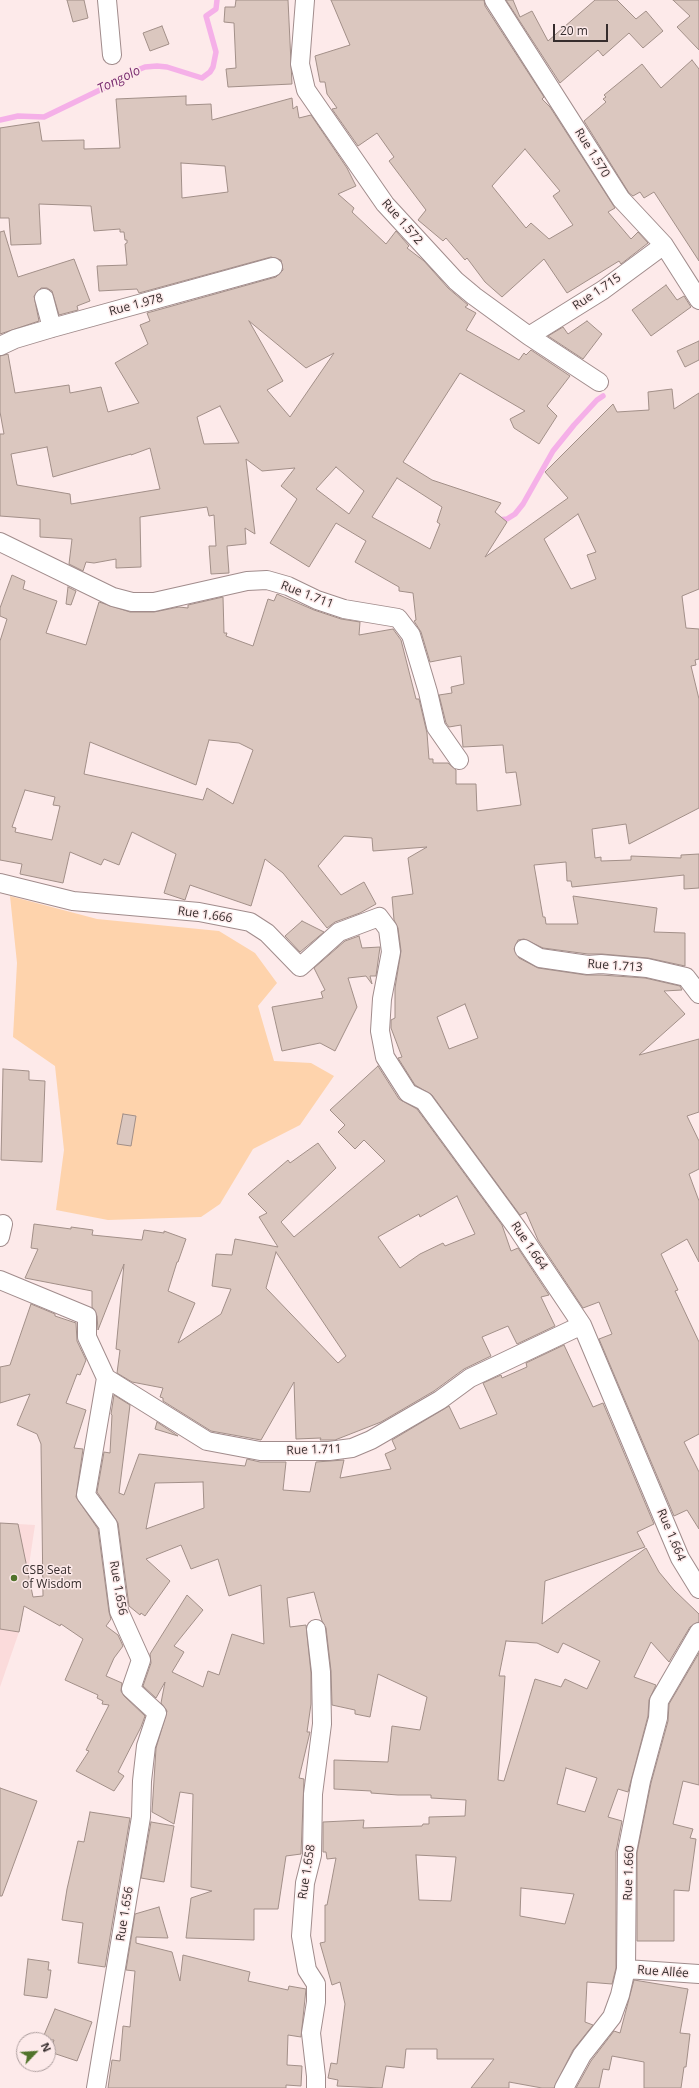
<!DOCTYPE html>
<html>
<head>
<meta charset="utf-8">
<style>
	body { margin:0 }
	#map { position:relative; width:699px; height:2088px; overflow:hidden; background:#fdeaea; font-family:"Open Sans",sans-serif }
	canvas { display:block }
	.north { position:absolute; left:16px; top:2032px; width:40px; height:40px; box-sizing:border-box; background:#fdeaea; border:1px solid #ad9e9e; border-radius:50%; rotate:65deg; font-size:11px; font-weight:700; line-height:16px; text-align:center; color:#362d2d }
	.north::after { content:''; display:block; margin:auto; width:14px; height:18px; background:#50732b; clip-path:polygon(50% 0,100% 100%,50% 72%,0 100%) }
	.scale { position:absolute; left:553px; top:24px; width:55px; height:18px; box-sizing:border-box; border:2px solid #362d2d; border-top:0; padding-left:5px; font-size:12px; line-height:14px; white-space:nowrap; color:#362d2d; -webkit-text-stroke:3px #fdeaea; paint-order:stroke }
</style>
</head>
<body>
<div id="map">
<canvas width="699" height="2088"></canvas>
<div class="north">N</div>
<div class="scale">20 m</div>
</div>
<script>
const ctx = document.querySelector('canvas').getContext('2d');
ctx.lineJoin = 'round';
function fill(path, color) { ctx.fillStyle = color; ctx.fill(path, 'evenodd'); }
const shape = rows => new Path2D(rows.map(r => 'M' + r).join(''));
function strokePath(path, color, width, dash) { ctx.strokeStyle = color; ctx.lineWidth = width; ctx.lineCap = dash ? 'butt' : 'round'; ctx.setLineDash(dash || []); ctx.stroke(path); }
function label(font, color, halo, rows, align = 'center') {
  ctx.font = font + ' "Open Sans",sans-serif'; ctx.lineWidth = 3; ctx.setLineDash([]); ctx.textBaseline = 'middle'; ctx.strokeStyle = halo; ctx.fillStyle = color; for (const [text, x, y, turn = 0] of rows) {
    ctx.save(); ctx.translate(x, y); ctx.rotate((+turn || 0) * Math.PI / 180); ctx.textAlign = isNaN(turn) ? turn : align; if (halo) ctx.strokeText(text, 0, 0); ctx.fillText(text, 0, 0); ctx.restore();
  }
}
fill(shape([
	[0,1523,35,1525,19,1632,0,1687]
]), '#fbdbdb');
fill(shape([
	[10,896,97,919,219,931,255,953,277,983,258,1006,274,1061,311,1063,334,1076,300,1125,253,1149,220,1204,201,1217,108,1220,56,1210,64,1150,55,1066,13,1037,17,963]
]), '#fed3ac');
strokePath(shape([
	[0,120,18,116,44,117,104,88,123,76,145,67,157,66,167,67,202,78,210,72,213,67,216,52,206,16,216,9,217,0],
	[497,520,507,519,515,514,523,504,553,451,574,425,597,400,603,396]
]), '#f5b0e8', 5.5);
const building = shape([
	[67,0,84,0,88,18,73,22,67,0],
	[236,0,288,0,292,84,228,87,226,69,236,68,234,23,224,22,225,7,235,7,236,0],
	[331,0,484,0,485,6,544,97,542,99,550,107,615,208,608,212,631,239,638,232,648,243,621,264,619,261,567,293,544,259,502,297,485,282,467,258,465,260,446,238,443,241,418,220,426,210,389,161,394,157,377,133,358,146,332,109,337,108,327,94,325,82,320,82,315,56,350,45,331,0],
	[525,149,560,191,553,196,573,225,549,239,531,223,526,228,492,186,525,149],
	[506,0,513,0,520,17,532,11,548,41,595,0,617,0,636,19,646,11,663,31,643,48,629,33,603,56,598,50,560,83,506,0],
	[673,0,699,0,699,50,677,27,690,16,673,0],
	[162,26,169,44,150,51,143,33,162,26],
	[692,60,699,69,699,261,654,192,644,198,640,192,633,196,629,193,584,121,606,102,603,99,606,97,604,95,642,64,661,88,692,60],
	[186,96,186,105,211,104,212,120,292,98,293,109,297,106,299,118,311,115,347,168,356,186,338,194,354,208,352,212,386,244,396,231,409,246,407,248,424,261,448,288,468,305,465,307,476,313,466,330,519,360,524,353,526,355,531,350,570,376,547,406,557,416,539,444,514,428,510,419,525,411,460,373,403,462,432,480,501,503,495,512,507,522,485,557,568,498,545,472,613,404,617,412,649,410,648,392,672,389,674,409,699,393,699,589,682,596,686,628,699,629,699,659,695,660,696,665,691,666,699,699,699,808,629,844,626,824,592,829,595,858,601,857,601,861,631,860,631,856,681,858,681,855,699,854,699,888,684,889,684,875,572,887,571,881,567,881,566,862,534,865,543,917,545,917,546,924,578,924,573,896,657,908,654,932,685,933,685,966,648,958,602,954,588,954,543,948,524,939,518,940,514,949,519,958,538,968,586,975,601,975,645,978,680,986,682,990,664,991,685,1014,639,1055,699,1039,699,1112,687,1116,699,1141,699,1169,689,1174,699,1201,699,1262,687,1239,661,1254,678,1290,675,1291,699,1342,699,1434,684,1442,699,1472,699,1529,687,1510,674,1516,599,1339,612,1334,599,1302,583,1308,538,1240,526,1212,520,1215,432,1095,415,1085,398,1058,402,1057,391,1028,391,1020,395,1018,395,988,401,951,398,928,394,920,392,897,413,894,408,858,427,847,373,851,372,838,344,836,318,866,341,895,364,882,376,904,360,913,335,922,327,928,283,873,265,859,251,906,190,885,185,900,164,893,176,854,132,832,119,865,104,859,101,865,70,852,63,883,20,874,22,864,0,860,0,641,7,619,0,616,0,608,12,575,25,581,23,589,57,601,46,633,86,645,99,602,130,612,154,612,179,607,188,608,188,605,223,597,224,633,227,633,226,636,253,646,268,599,274,601,277,594,314,610,341,619,360,622,359,635,393,629,401,640,416,699,419,699,427,733,429,759,433,759,433,763,448,763,456,770,456,784,476,784,477,811,521,805,516,772,506,773,503,745,463,747,461,725,449,727,446,723,439,695,452,693,451,687,464,684,461,656,430,662,421,632,414,621,416,620,413,593,399,591,399,587,355,562,366,541,336,523,309,567,270,543,297,499,281,486,295,468,262,471,246,459,255,534,245,528,246,544,227,546,229,573,211,574,209,546,216,546,214,515,209,516,207,507,140,517,141,567,116,568,116,559,94,563,86,562,83,571,69,564,72,539,40,537,40,519,0,516,0,434,4,434,0,412,0,356,8,354,15,393,69,385,70,393,101,387,108,412,139,403,115,363,148,344,140,325,150,321,147,313,276,277,283,270,281,260,271,257,139,293,137,289,99,291,97,266,127,265,125,244,127,243,127,240,125,240,124,232,120,232,120,229,94,231,91,206,39,204,41,244,11,245,9,218,0,218,0,128,39,122,42,141,84,140,84,149,120,148,116,99,186,96],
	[181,163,225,166,228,192,182,198,181,163],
	[249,321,306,368,334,353,290,417,267,390,283,381,249,321],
	[220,406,239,443,204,444,197,417,220,406],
	[47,447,53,477,131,454,131,455,150,448,160,489,71,504,70,494,17,485,11,454,47,447],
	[336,467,364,491,349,514,316,489,336,467],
	[397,478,442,507,437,522,440,524,430,549,372,517,397,478],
	[578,514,596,552,587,555,596,579,571,589,544,539,578,514],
	[209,740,239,743,253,750,233,804,207,788,203,800,84,774,90,742,196,785,209,740],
	[25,790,55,797,53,805,60,806,52,840,15,832,16,828,12,827,25,790],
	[465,1004,478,1038,449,1049,437,1017,465,1004],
	[4,231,18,277,74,259,90,301,77,306,78,310,59,315,52,291,47,288,41,288,34,296,39,321,0,334,0,232,4,231],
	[666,285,677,300,684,296,691,307,651,336,632,310,666,285],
	[587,321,602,334,583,359,548,336,563,327,568,334,587,321],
	[699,341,699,360,685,367,677,351,699,341],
	[68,587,76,591,71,605,66,604,68,587],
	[302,921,324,932,300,952,285,936,302,921],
	[359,936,362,948,380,947,376,976,370,976,372,984,366,976,348,978,357,1007,335,1051,320,1043,282,1051,272,1007,323,998,321,992,325,990,314,968,345,941,359,936],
	[378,1066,399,1099,417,1109,502,1225,511,1251,518,1248,549,1295,541,1297,555,1326,517,1344,508,1326,482,1337,491,1356,464,1369,434,1391,381,1422,335,1440,320,1440,321,1438,296,1439,294,1382,261,1440,211,1431,163,1401,163,1398,160,1397,163,1388,132,1382,117,1373,120,1350,116,1349,124,1264,98,1330,97,1316,92,1307,92,1291,25,1278,38,1249,31,1248,34,1224,71,1229,71,1227,93,1230,92,1235,142,1240,144,1230,164,1233,164,1231,186,1239,178,1262,177,1262,168,1291,195,1303,178,1343,221,1314,231,1289,212,1286,216,1254,232,1255,235,1239,278,1247,259,1217,267,1213,248,1194,288,1160,290,1163,318,1143,336,1168,281,1222,294,1237,385,1161,364,1140,355,1149,338,1132,345,1125,330,1110,378,1066],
	[457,1196,475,1234,445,1246,443,1243,420,1254,400,1268,378,1237,419,1214,420,1217,457,1196],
	[276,1252,346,1356,338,1363,266,1288,276,1252],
	[3,1069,29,1071,29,1080,45,1081,42,1162,1,1160,3,1069],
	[123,1114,136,1116,131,1146,117,1144,123,1114],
	[31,1304,55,1314,55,1316,76,1323,77,1341,86,1360,80,1375,77,1374,66,1403,86,1410,74,1448,83,1449,76,1497,98,1529,109,1612,111,1619,106,1626,118,1635,123,1646,114,1658,106,1676,122,1683,121,1691,124,1696,145,1716,141,1727,118,1772,124,1776,114,1791,76,1771,89,1751,86,1750,109,1705,102,1704,103,1701,97,1698,98,1695,65,1680,83,1639,61,1624,60,1626,24,1606,19,1632,0,1629,0,1523,18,1524,33,1597,43,1596,41,1444,37,1434,17,1425,30,1394,0,1403,0,1367,10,1365,31,1304],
	[564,1345,593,1407,603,1403,654,1524,637,1532,645,1547,545,1581,542,1624,646,1548,659,1572,674,1590,699,1614,699,1622,690,1627,669,1662,651,1642,634,1677,656,1685,649,1700,648,1716,628,1792,618,1789,608,1817,622,1821,616,1852,616,1968,612,1984,587,1982,585,2022,593,2025,573,2050,554,2088,542,2088,509,2082,509,2088,471,2088,494,2059,437,2059,437,2049,406,2049,404,2068,386,2066,382,2088,337,2086,338,2080,328,2078,331,2063,337,2064,345,2004,340,1982,332,1985,320,1943,325,1942,325,1905,327,1905,336,1858,327,1859,326,1852,323,1852,323,1822,364,1820,363,1828,422,1826,423,1824,429,1824,429,1817,465,1816,466,1800,431,1798,431,1795,398,1795,371,1793,371,1791,334,1789,334,1760,388,1762,392,1726,420,1730,427,1697,378,1674,370,1717,355,1714,355,1710,332,1705,331,1671,326,1628,322,1621,314,1592,287,1598,290,1627,306,1625,311,1673,311,1704,307,1732,310,1732,299,1778,304,1779,301,1854,286,1856,278,1909,254,1909,254,1940,186,1938,191,1898,212,1891,191,1887,193,1794,180,1792,174,1824,152,1812,156,1748,167,1711,161,1703,165,1682,156,1698,143,1686,151,1663,150,1654,187,1595,203,1610,174,1646,184,1652,172,1672,203,1687,208,1671,219,1675,232,1634,264,1644,261,1585,229,1596,218,1559,191,1569,181,1545,146,1559,170,1581,145,1616,141,1613,140,1615,129,1606,118,1523,97,1492,104,1452,110,1453,112,1415,111,1414,114,1395,130,1405,119,1493,124,1495,139,1454,245,1466,247,1459,260,1462,286,1462,283,1490,310,1492,316,1462,344,1460,340,1478,391,1469,385,1454,396,1449,392,1440,449,1406,460,1429,497,1414,483,1383,501,1375,502,1378,527,1367,526,1363,564,1345],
	[203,1482,204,1508,146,1529,155,1483,203,1482],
	[506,1641,537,1643,558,1653,563,1643,600,1661,587,1689,565,1679,561,1687,535,1679,504,1781,498,1780,505,1676,499,1676,506,1641],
	[566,1768,597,1778,585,1812,557,1804,566,1768],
	[416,1855,456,1857,451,1901,419,1900,416,1855],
	[521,1888,574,1894,565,1924,520,1916,521,1888],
	[157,1422,178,1436,155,1429,157,1422],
	[699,1653,699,1785,683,1781,673,1824,693,1829,690,1838,696,1839,689,1891,674,1890,674,1941,637,1941,637,1853,651,1783,668,1721,669,1704,699,1653],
	[0,1788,37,1801,2,1896,0,1896,0,1788],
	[90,1812,130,1818,105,1967,78,1963,83,1923,62,1920,67,1889,78,1841,84,1842,90,1812],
	[151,1822,174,1826,164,1882,141,1878,151,1822],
	[159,1907,168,1938,136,1937,136,1943,172,1952,180,1981,183,1955,250,1972,248,1981,288,1990,289,1986,306,1989,301,2037,288,2035,287,2065,302,2066,301,2086,286,2085,286,2088,108,2088,112,2060,120,2061,123,2026,130,2027,135,1971,126,1970,135,1914,159,1907],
	[28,1959,49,1962,48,1970,51,1970,47,1998,24,1995,28,1959],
	[634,1980,688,1989,680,2033,690,2034,686,2067,684,2067,681,2088,644,2088,644,2062,612,2056,609,2070,603,2069,599,2088,576,2088,591,2061,614,2031,620,2033,634,1980],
	[55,2009,92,2022,77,2061,50,2052,54,2040,42,2040,55,2009]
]);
fill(building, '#dbc7bf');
strokePath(building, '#a28f88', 1);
const street = shape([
	[107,0,112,55],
	[305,0,300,64,306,90,385,204,456,281,474,296,529,336,599,382],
	[494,0,621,199,664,245,699,300],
	[44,298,52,328],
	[529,336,603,290,664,245],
	[0,346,15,339,52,328,273,267],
	[0,542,113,597,132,602,154,602,247,581,267,580,288,586,317,600,344,609,398,618,411,635,428,692,436,727,459,760],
	[0,883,73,901,199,912,250,922,267,933,300,967,339,932,379,917,388,929,391,952,382,999,380,1031,385,1057,408,1093,424,1101,517,1228,582,1325,680,1558,699,1589],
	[524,949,540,958,588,965,601,964,647,968,686,977,699,994],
	[0,1237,3,1224],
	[0,1280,87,1316,87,1337,106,1378,86,1495,108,1525,119,1611,141,1660,131,1689,157,1713,146,1746,142,1781,141,1817,96,2088],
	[106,1378,207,1441,260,1451,329,1451,352,1448,371,1440,440,1400,470,1378,582,1325],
	[316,1629,321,1672,322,1724,313,1794,312,1855,305,1883,301,1936,307,1970,316,1984,316,2002,311,2033,316,2076,316,2088],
	[626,1969,699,1974],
	[564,2088,582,2055,612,2017,620,1995,626,1969,627,1852,641,1781,658,1718,659,1701,699,1632]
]);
strokePath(street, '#a18c8c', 20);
strokePath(street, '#fff', 18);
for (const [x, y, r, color] of [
	[14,1578,4,"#50732b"]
]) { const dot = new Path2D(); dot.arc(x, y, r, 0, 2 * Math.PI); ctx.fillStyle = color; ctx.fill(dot); strokePath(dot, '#fdeaea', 1.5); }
label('12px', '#362d2d', '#fdeaea', [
	["Rue 1.570",592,153,58],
	["Rue 1.572",402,222,49],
	["Rue 1.715",597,292,-34],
	["Rue 1.978",136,305,-15],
	["Rue 1.711",307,595,21],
	["Rue 1.666",205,915,8],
	["Rue 1.713",615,966,4],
	["Rue 1.664",529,1246,56],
	["Rue 1.711",314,1450,-2],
	["Rue 1.664",671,1535,67],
	["Rue 1.656",118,1588,80],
	["Rue 1.658",307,1872,-81],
	["Rue 1.660",629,1873,-88],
	["Rue 1.656",125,1914,-81],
	["Rue Allée",663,1972,4]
]);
label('12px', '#362d2d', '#fdeaea', [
	["CSB Seat",22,1571],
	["of Wisdom",22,1585]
], 'left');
label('italic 13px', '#7a2d70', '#fdeaea', [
	["Tongolo",119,80,-26]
]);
</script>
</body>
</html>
